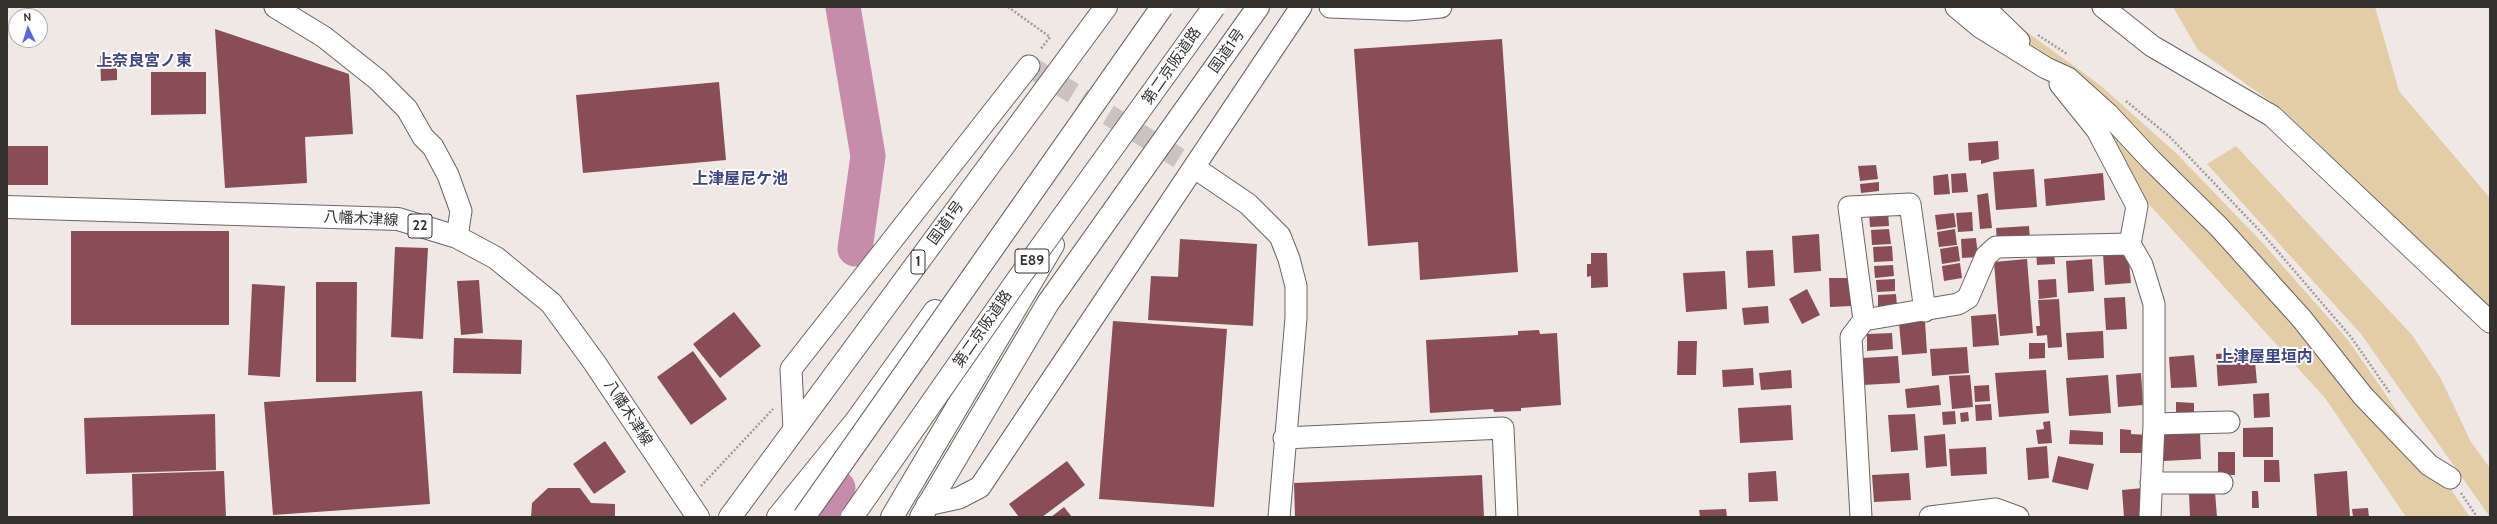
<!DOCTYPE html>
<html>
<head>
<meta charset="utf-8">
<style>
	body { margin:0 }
	#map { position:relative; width:2497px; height:524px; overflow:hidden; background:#f0e8e5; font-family:Cabin,sans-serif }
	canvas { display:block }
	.frame { position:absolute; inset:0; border:8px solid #353131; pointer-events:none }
	.north { position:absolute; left:8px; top:8px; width:40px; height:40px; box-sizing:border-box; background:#fff; border:1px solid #aeadad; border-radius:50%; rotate:356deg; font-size:11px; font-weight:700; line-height:16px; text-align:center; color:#353131 }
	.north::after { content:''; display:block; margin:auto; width:14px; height:18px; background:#5c66dd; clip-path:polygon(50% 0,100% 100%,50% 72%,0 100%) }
</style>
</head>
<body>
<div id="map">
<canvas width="2497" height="524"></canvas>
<div class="frame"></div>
<div class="north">N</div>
</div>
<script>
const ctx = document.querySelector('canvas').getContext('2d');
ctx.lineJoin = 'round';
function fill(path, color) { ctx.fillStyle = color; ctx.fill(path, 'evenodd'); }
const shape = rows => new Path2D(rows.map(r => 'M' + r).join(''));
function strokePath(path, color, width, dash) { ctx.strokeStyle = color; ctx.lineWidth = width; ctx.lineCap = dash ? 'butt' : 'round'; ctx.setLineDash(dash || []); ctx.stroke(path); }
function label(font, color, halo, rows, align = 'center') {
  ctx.font = font + ' Cabin,"Noto Sans JP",sans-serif'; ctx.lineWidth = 4; ctx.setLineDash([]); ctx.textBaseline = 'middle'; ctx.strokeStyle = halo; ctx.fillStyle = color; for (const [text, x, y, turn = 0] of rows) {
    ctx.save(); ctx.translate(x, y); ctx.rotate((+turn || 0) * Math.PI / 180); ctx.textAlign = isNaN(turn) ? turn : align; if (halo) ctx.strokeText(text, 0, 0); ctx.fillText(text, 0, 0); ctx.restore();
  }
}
fill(shape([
	[2173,7,2375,7,2399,91,2490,198,2490,307,2280,108,2198,50],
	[2009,19,2100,85,2176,153,2259,239,2348,340,2470,517,2406,517,2325,398,2147,202,2101,127],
	[2236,146,2412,335,2441,379,2471,442,2490,468,2490,517,2361,334,2207,164]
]), '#e2cda8');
strokePath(shape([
	[843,7,868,156,855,249],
	[827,517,838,488]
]), '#c78cab', 35);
fill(shape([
	[215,29,349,74,353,134,305,137,307,183,225,188],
	[1502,39,1518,272,1420,280,1418,242,1368,246,1354,49],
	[117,55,117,80,101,81,100,56],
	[151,72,206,72,206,114,151,115],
	[719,82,726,160,583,173,576,95],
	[1998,141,1999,159,1981,164,1981,160,1969,161,1968,143],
	[7,146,48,146,48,185,7,185],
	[1876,165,1878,179,1860,181,1858,166],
	[2034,169,2037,207,1996,210,1993,172],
	[1966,173,1968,192,1952,193,1951,174],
	[2103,173,2105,200,2046,206,2044,179],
	[1948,174,1950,194,1934,195,1933,176],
	[1879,182,1879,191,1861,193,1860,184],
	[1988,193,1992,228,1980,229,1977,195],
	[1888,211,1889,226,1870,227,1869,212],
	[1972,212,1973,231,1958,232,1956,213],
	[1954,213,1956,227,1937,230,1935,215],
	[2029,226,2030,239,1997,242,1996,228],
	[1889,229,1891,244,1872,245,1871,230],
	[1955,229,1957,245,1939,247,1937,232],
	[71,231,229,231,229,325,71,325],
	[1819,234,1821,271,1794,273,1792,236],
	[1976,238,1978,257,1962,258,1961,239],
	[1180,239,1257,244,1253,326,1148,320,1151,276,1178,277],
	[1892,246,1893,261,1874,262,1873,247],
	[1958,246,1960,261,1942,264,1940,249],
	[395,247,428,248,423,339,391,337],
	[1773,250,1775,286,1748,288,1746,251],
	[2036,250,2054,250,2055,264,2037,265],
	[2128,251,2131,283,2105,285,2103,253],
	[1591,253,1607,253,1608,287,1591,288,1591,276,1587,277,1587,264,1591,264],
	[2027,259,2033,333,2000,336,1994,262],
	[2092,259,2094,291,2068,293,2066,261],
	[1960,263,1962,278,1944,281,1942,266],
	[1893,265,1894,276,1875,278,1874,266],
	[1725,271,1727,309,1686,312,1683,273],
	[1829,278,1850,278,1851,306,1830,307],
	[1895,279,1895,291,1877,292,1876,280],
	[2056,279,2057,297,2039,299,2038,280],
	[479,280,483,333,461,335,457,281],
	[316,282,357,282,356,382,316,382],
	[252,284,285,286,280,377,248,375],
	[1807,289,1820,315,1802,324,1789,299],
	[1896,294,1897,306,1878,307,1878,295],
	[2125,297,2127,329,2106,330,2104,298],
	[2059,299,2062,347,2048,348,2047,335,2037,336,2036,326,2040,326,2038,300],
	[1768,306,1769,323,1744,325,1742,308],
	[734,312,761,346,720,378,693,344],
	[1996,314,1999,345,1973,347,1971,316],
	[1113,321,1227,329,1214,507,1099,499],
	[1925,321,1927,353,1902,355,1899,323],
	[1539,330,1540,334,1557,333,1561,405,1521,408,1521,411,1494,412,1493,409,1430,413,1426,340,1518,335,1518,331],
	[2103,331,2104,358,2068,360,2066,333],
	[1892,333,1893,349,1867,351,1867,334],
	[454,338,522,340,521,374,453,373],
	[1678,341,1697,341,1696,375,1677,375],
	[2029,343,2045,343,2045,358,2029,359],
	[1967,347,1969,373,1932,376,1930,349],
	[693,351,727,399,691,425,657,377],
	[2254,351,2257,383,2218,386,2216,354],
	[2194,355,2197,387,2171,388,2169,357],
	[1898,356,1900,383,1863,385,1862,358],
	[1753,368,1754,385,1723,387,1722,370],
	[1791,370,1792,388,1761,390,1759,373],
	[2046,370,2049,413,1999,417,1995,373],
	[2141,373,2143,405,2118,407,2116,375],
	[1970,375,1973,407,1952,409,1949,376],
	[2108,375,2111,413,2069,416,2066,378],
	[1939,385,1941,405,1907,408,1905,389],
	[1989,385,1990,401,1975,402,1974,386],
	[422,391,430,504,273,515,264,402],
	[2269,393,2270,417,2254,418,2253,394],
	[2176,402,2194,403,2194,418,2176,418],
	[1991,404,1992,420,1976,421,1975,405],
	[1791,405,1793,440,1740,443,1738,408],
	[1955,411,1956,424,1943,425,1942,412],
	[1968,412,1969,421,1961,422,1960,413],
	[215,414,216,470,86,474,84,418],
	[1915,414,1918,450,1891,452,1888,415],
	[2050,421,2052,443,2038,444,2036,430,2044,429,2043,422],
	[2273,427,2273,457,2243,457,2243,428],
	[2120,429,2131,430,2131,434,2148,435,2148,453,2120,453],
	[2070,430,2103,432,2103,445,2069,444],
	[2200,432,2201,459,2164,461,2163,434],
	[1945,434,1947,466,1926,468,1924,436],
	[605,441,626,472,594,494,573,464],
	[2047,446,2049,478,2028,480,2026,448],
	[1986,447,1987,474,1951,476,1949,449],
	[2218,452,2235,452,2235,475,2218,475],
	[2058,456,2094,464,2088,490,2052,482],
	[2264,460,2279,460,2280,482,2264,482],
	[1067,461,1085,485,1042,517,1019,517,1009,504],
	[224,471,226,517,133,517,132,474],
	[1776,471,1778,501,1749,502,1748,473],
	[2347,471,2350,517,2317,517,2314,474],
	[1909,473,1911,500,1874,502,1872,475],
	[1482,475,1484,517,1295,517,1294,483],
	[548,488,580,488,591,503,615,504,615,517,531,517,532,503],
	[2143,488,2145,517,2124,517,2122,490],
	[2252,491,2258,491,2259,508,2252,508],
	[2215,492,2217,517,2190,517,2189,494],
	[1064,507,1072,517,1051,517],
	[2368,508,2369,517,2353,517,2352,509],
	[1726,509,1727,517,1700,517,1699,510]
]), '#894d56');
strokePath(shape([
	[1029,66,1195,168]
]), '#cbc3c1', 21, [21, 10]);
const minor = shape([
	[275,7,324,37,378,80,407,109,423,137,433,147,448,175,461,211,457,237],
	[1330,7,1407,10,1441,7],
	[1956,7,1980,27,2046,68,2068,78,2108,114,2151,160,2219,227,2302,319,2363,396,2429,465,2450,478],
	[1984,7,2019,41],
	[2103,7,2152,46,2272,116,2490,322],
	[2060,84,2097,130,2137,206,2130,244,2142,265,2154,304,2154,424,2150,517],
	[1195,168,1248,204,1280,236,1289,259,1296,286,1296,318,1279,517],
	[1864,320,1849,207,1910,204,1925,311],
	[2154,424,2229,422],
	[794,430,791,369,1029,66],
	[1284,438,1503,428,1507,517],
	[2151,483,2222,483],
	[927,505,959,498,980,487,1301,7],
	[1861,517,1851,337,1864,320,1958,304,1968,298,1986,256,1996,247,2130,244],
	[1930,517,1996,509,2018,517]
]);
const major = shape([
	[7,207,398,219,457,237,496,258,551,303,594,362,698,517]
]);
const highway = shape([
	[730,517,1106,7],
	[778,517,856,421,935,311],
	[892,517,1053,245],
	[921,517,1048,303,1258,7]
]);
strokePath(minor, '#6b6462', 23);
strokePath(major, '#6b6462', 24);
strokePath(highway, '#6b6462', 24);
strokePath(shape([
	[1008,7,1050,37,1040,50],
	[2038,35,2067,54],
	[2126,101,2170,137,2262,233,2351,337,2390,393],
	[701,486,773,409],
	[2461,493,2477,517]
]), '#a09a98', 2.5, [2, 2]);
strokePath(minor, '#fff', 21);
strokePath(major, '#fff', 22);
strokePath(highway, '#fff', 22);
const highwayBridge = shape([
	[804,517,1162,7],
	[852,517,1018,279,1214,7]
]);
strokePath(highwayBridge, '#6b6462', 24, []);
strokePath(highwayBridge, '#fff', 22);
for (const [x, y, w] of [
	[420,226,24],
	[1032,261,34],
	[918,262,14]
]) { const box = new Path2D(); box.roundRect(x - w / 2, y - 12, w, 24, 3); ctx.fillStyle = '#fff'; ctx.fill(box); strokePath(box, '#353131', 1); }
label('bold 14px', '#353131', null, [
	["22",420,226],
	["E89",1032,261],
	["1",918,262]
]);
label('15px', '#353131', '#fff', [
	["国道1号",1227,51,-55],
	["第二京阪道路",1172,66,-55],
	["八幡木津線",361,219,3],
	["国道1号",946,223,-54],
	["第二京阪道路",983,329,-55],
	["八幡木津線",628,413,57]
]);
label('bold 16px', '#3f4783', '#fff', [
	["上奈良宮ノ東",144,61],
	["上津屋尼ケ池",740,179],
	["上津屋里垣内",2265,357]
]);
</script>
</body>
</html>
